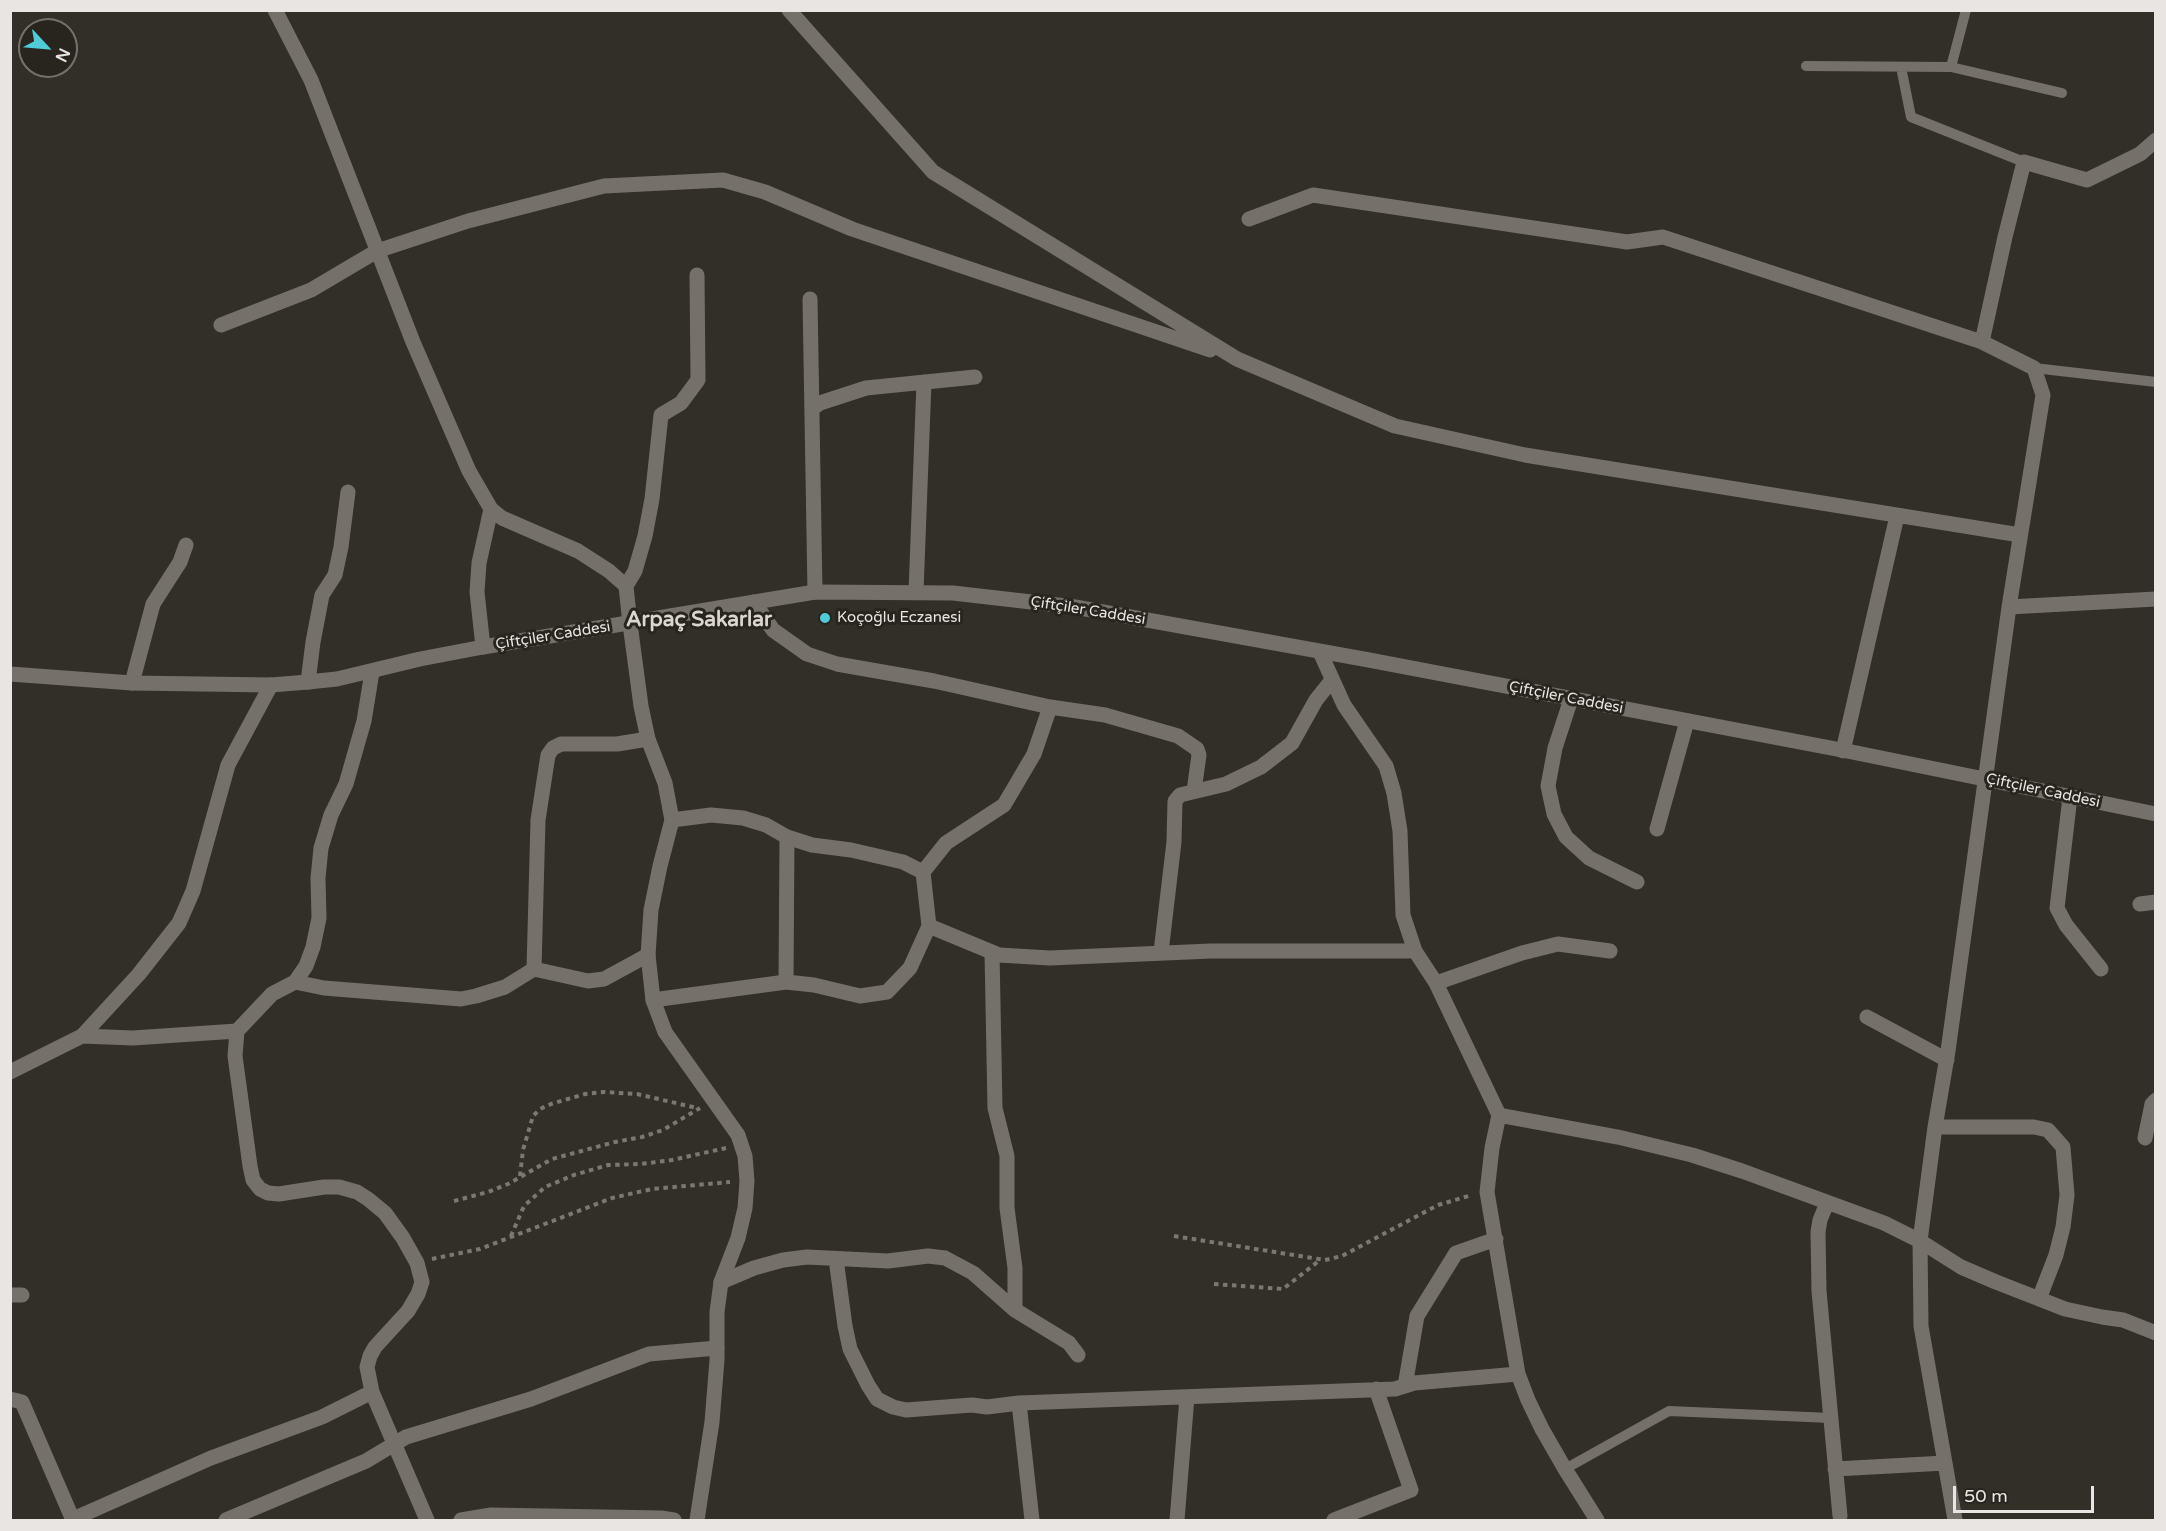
<!DOCTYPE html>
<html>
<head>
<meta charset="utf-8">
<style>
	body { margin:0 }
	#map { position:relative; width:2166px; height:1531px; overflow:hidden; background:#322f29; font-family:"Varela Round",sans-serif }
	canvas { display:block }
	.frame { position:absolute; inset:0; border:12px solid #e8e5e2; pointer-events:none }
	.north { position:absolute; left:18px; top:18px; width:60px; height:60px; box-sizing:border-box; background:#28251f; border:2px solid #75726d; border-radius:50%; rotate:116deg; font-size:16px; font-weight:700; line-height:24px; text-align:center; color:#e8e5e2 }
	.north::after { content:''; display:block; margin:auto; width:21px; height:27px; background:#52cbd9; clip-path:polygon(50% 0,100% 100%,50% 72%,0 100%) }
	.scale { position:absolute; left:1953px; top:1486px; width:141px; height:27px; box-sizing:border-box; border:3px solid #e8e5e2; border-top:0; padding-left:8px; font-size:18px; line-height:21px; white-space:nowrap; color:#e8e5e2; -webkit-text-stroke:4px #28251f; paint-order:stroke }
</style>
</head>
<body>
<div id="map">
<canvas width="2166" height="1531"></canvas>
<div class="frame"></div>
<div class="north">N</div>
<div class="scale">50 m</div>
</div>
<script>
const ctx = document.querySelector('canvas').getContext('2d');
ctx.lineJoin = 'round';
const shape = rows => new Path2D(rows.map(r => 'M' + r).join(''));
function strokePath(path, color, width, dash) { ctx.strokeStyle = color; ctx.lineWidth = width; ctx.lineCap = dash ? 'butt' : 'round'; ctx.setLineDash(dash || []); ctx.stroke(path); }
function label(font, color, halo, rows, align = 'center') {
  ctx.font = font + ' "Varela Round",sans-serif'; ctx.lineWidth = 6; ctx.setLineDash([]); ctx.textBaseline = 'middle'; ctx.strokeStyle = halo; ctx.fillStyle = color; for (const [text, x, y, turn = 0] of rows) {
    ctx.save(); ctx.translate(x, y); ctx.rotate((+turn || 0) * Math.PI / 180); ctx.textAlign = isNaN(turn) ? turn : align; if (halo) ctx.strokeText(text, 0, 0); ctx.fillText(text, 0, 0); ctx.restore();
  }
}
strokePath(shape([
	[520,1176,523,1150,533,1116,540,1109,551,1104,585,1094,604,1092,637,1094,697,1108],
	[454,1201,488,1192,508,1184,552,1159,615,1142,642,1137,663,1130,700,1108],
	[511,1236,524,1206,545,1187,574,1175,608,1165,641,1164,672,1160,726,1148],
	[1174,1236,1325,1260,1342,1256,1438,1205,1472,1195],
	[432,1259,480,1249,612,1198,652,1189,730,1182],
	[1214,1284,1283,1289,1320,1260]
]), '#7b7873', 4, [4.5, 4.5]);
strokePath(shape([
	[1806,66,1951,67,1966,10],
	[1901,67,1911,117,2024,162],
	[1951,67,2062,93],
	[2034,368,2156,382],
	[1565,1469,1669,1411,1831,1418]
]), '#75716a', 10);
strokePath(shape([
	[275,10,311,80,413,342,469,471,491,509,502,518,578,551,609,571,626,586,630,624],
	[789,10,933,172,1237,359,1395,426,1525,455,2020,535],
	[1249,219,1313,195,1627,242,1663,237,1982,342,2034,368,2043,395,2009,607],
	[810,299,815,592],
	[221,325,311,290,377,251,468,221,604,186,723,180,765,192,852,229,1210,350],
	[1982,342,2005,237,2024,162,2087,180,2140,154,2156,140],
	[812,409,820,403,866,388,975,377],
	[626,586,635,571,645,536,652,499,661,415,681,403,698,380,697,275],
	[916,592,924,382],
	[754,602,773,630,807,654,837,664,934,681,1050,707,1105,715,1178,736,1197,749,1199,755,1194,791],
	[483,647,477,592,479,563,491,509],
	[1320,652,1344,705,1386,766,1394,793,1400,831,1403,915,1415,951,1436,983,1499,1115,1492,1148,1487,1192,1518,1374,1528,1400,1542,1429,1565,1469,1597,1520],
	[308,682,313,642,322,595,335,575,341,547,348,492],
	[132,683,153,604,180,562,186,545],
	[1571,699,1555,748,1548,786,1554,814,1566,837,1589,858,1637,882],
	[1843,751,1897,516],
	[2070,797,2057,908,2066,925,2101,969],
	[672,820,711,815,743,818,766,825,787,837,812,845,851,850,903,862,923,872,929,926,999,955,1050,958,1211,951,1415,951],
	[1657,829,1687,721],
	[923,872,946,843,1004,805,1034,754,1050,707],
	[2140,904,2156,902],
	[992,952,995,1108,1007,1156,1007,1208,1015,1268,1015,1310],
	[1161,952,1174,842,1175,801,1180,795,1226,784,1261,767,1292,743,1316,700,1332,680],
	[534,969,588,981,604,979,648,955],
	[295,982,324,988,461,999,476,996,505,987,534,969,538,820,548,755,553,748,561,744,617,744,648,739],
	[786,982,787,837],
	[1436,983,1522,953,1558,944,1610,951],
	[653,1000,786,982,814,985,860,996,887,992,910,968,929,926],
	[1867,1017,1947,1060],
	[82,1036,133,1038,237,1031],
	[10,1072,82,1036,139,974,179,923,193,891,228,765,271,685],
	[1499,1115,1618,1137,1692,1155,1742,1171,1884,1223,1920,1241,1961,1267,1996,1282,2065,1309,2102,1317,2123,1320,2156,1333],
	[1935,1127,2034,1127,2048,1130,2063,1147,2067,1195,2063,1227,2056,1255,2039,1299],
	[2145,1138,2152,1104,2156,1100],
	[1827,1203,1820,1220,1818,1232,1819,1291,1840,1516],
	[836,1259,845,1326,850,1349,868,1385,877,1399,893,1407,906,1410,972,1405,987,1407,1019,1403,1395,1389,1414,1383,1518,1374],
	[721,1282,754,1268,783,1260,807,1257,888,1261,928,1256,945,1258,973,1273,1015,1310,1069,1343,1078,1355],
	[10,1295,22,1295],
	[1405,1386,1417,1316,1456,1253,1496,1239],
	[372,1392,427,1520],
	[10,1399,22,1402,73,1520],
	[1019,1403,1032,1520],
	[1835,1469,1945,1463],
	[73,1519,211,1458,322,1417,372,1392,367,1367,370,1356,375,1347,408,1311,418,1294,422,1282,417,1263,403,1238,385,1213,368,1199,357,1192,339,1187,324,1187,279,1194,268,1193,260,1189,253,1180,250,1166,235,1056,237,1031,272,994,295,982,306,966,313,947,319,918,318,878,321,848,331,815,346,784,364,721,372,672],
	[226,1520,366,1461,406,1437,531,1399,649,1354,717,1348],
	[461,1520,491,1515,661,1518,674,1520],
	[1177,1520,1187,1397],
	[1334,1520,1411,1490,1376,1389],
	[1955,1520,1921,1326,1920,1241,1935,1127,1948,1051,2009,607,2156,599]
]), '#75716a', 15);
strokePath(shape([
	[630,624,641,706,648,739,665,783,672,820,660,866,651,910,648,955,653,1000,665,1032,738,1135,745,1156,747,1181,745,1208,738,1238,721,1282,717,1312,717,1360,712,1422,697,1520],
	[10,674,132,683,271,685,308,682,337,679,420,659,483,647,815,592,953,593,1075,607,1369,660,1852,752,2156,814]
]), '#75716a', 15);
for (const [x, y, r, color] of [
	[825,618,6,"#52cbd9"]
]) { const dot = new Path2D(); dot.arc(x, y, r, 0, 2 * Math.PI); ctx.fillStyle = color; ctx.fill(dot); strokePath(dot, '#28251f', 2); }
label('15px', '#e8e5e2', '#28251f', [
	["Çiftçiler Caddesi",1088,611,9],
	["Çiftçiler Caddesi",553,636,-9],
	["Çiftçiler Caddesi",1566,698,11],
	["Çiftçiler Caddesi",2043,791,12]
]);
label('15px', '#e8e5e2', '#28251f', [
	["Koçoğlu Eczanesi",837,618]
], 'left');
label('bold 21px', '#dbd7cf', '#28251f', [
	["Arpaç Sakarlar",699,620]
]);
</script>
</body>
</html>
